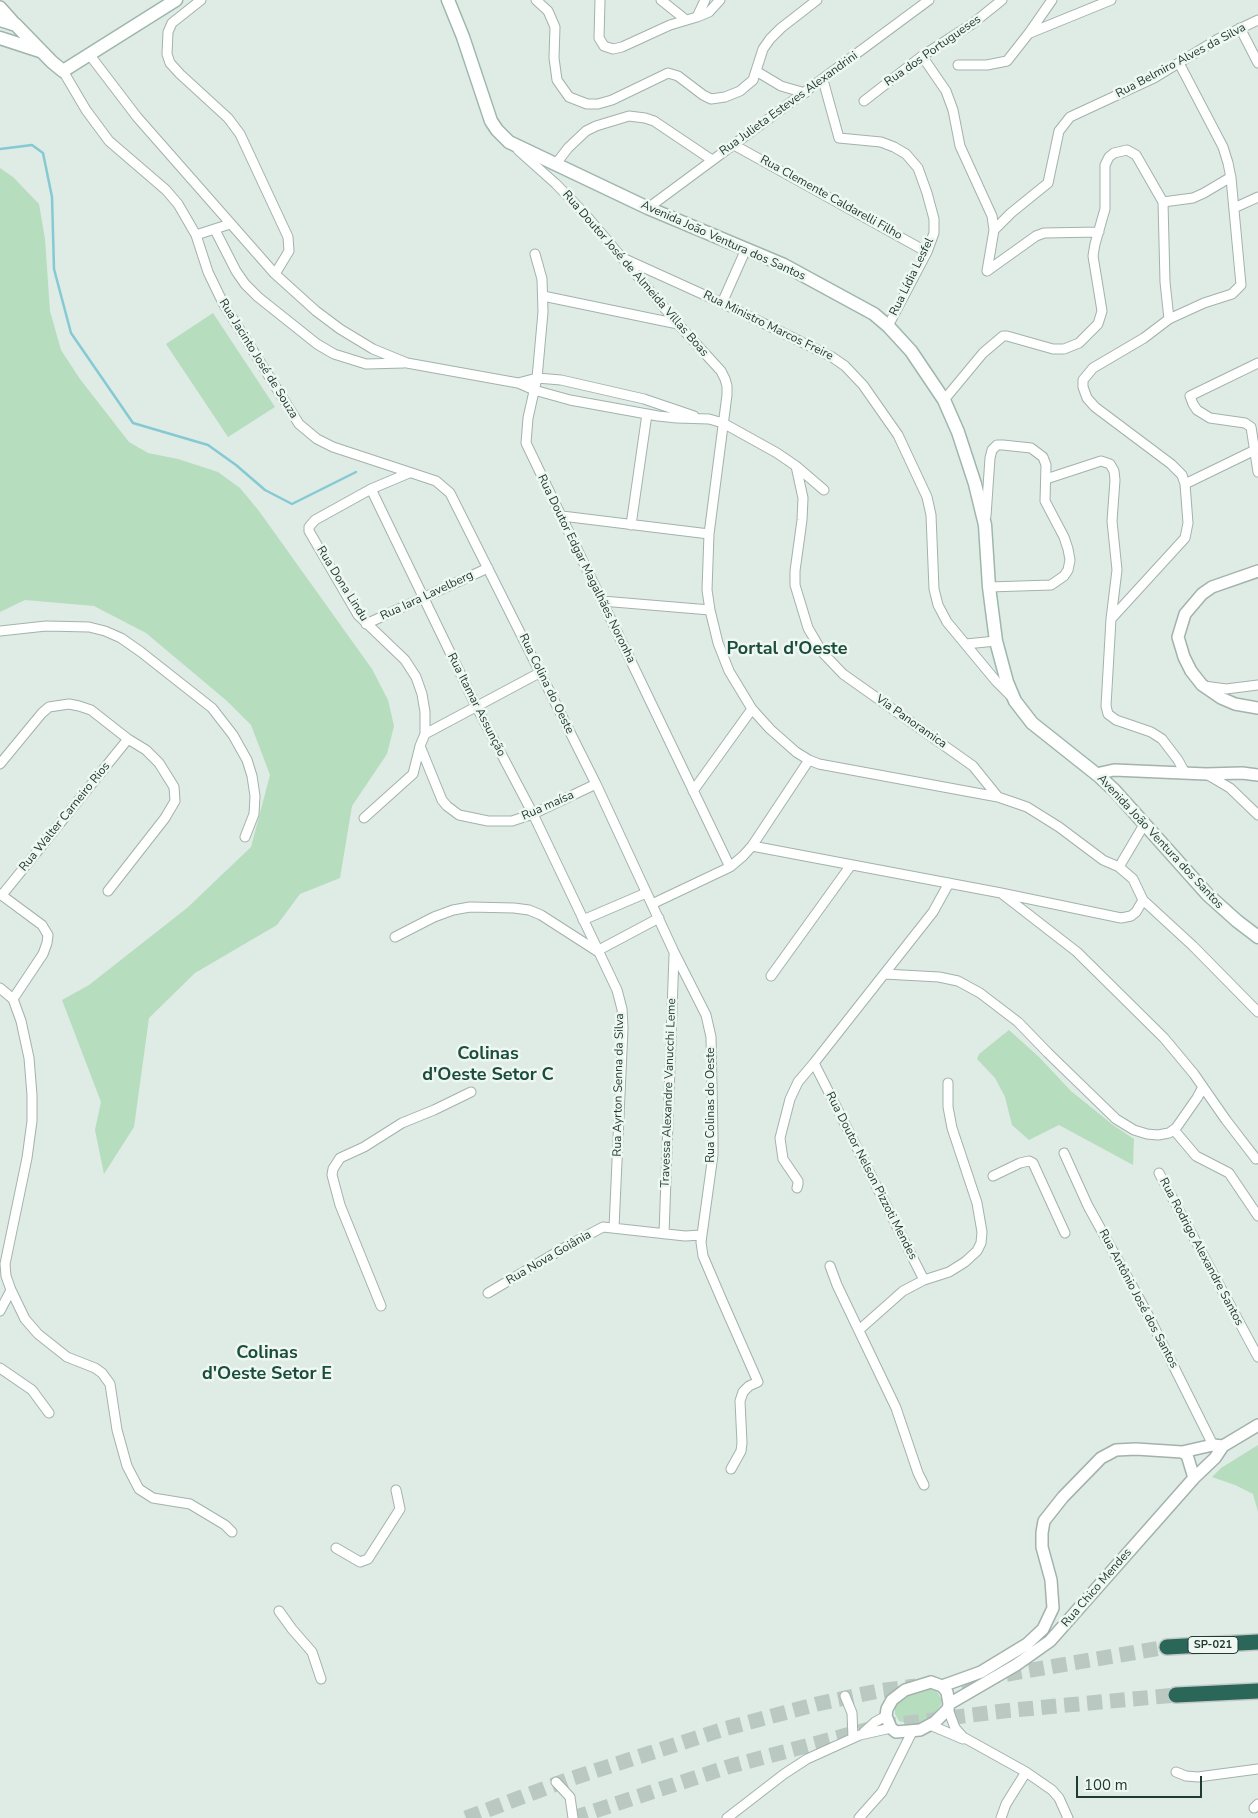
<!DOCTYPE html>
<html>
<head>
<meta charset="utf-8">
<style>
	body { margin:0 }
	#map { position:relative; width:1258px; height:1818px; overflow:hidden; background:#dfebe5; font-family:"Nunito Sans",sans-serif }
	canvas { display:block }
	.scale { position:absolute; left:1076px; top:1776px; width:126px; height:22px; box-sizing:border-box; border:2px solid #203b32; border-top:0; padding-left:6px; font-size:15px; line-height:18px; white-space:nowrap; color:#203b32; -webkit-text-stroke:4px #eff7f3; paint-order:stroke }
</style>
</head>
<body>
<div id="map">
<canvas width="1258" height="1818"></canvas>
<div class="scale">100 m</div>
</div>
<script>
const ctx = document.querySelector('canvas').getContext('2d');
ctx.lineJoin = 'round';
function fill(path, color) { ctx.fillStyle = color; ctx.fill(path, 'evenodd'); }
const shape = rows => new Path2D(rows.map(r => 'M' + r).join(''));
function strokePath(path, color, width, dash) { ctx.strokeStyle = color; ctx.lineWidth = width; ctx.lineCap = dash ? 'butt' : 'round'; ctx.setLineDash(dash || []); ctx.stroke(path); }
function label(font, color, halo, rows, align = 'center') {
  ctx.font = font + ' "Nunito Sans",sans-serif'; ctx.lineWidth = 5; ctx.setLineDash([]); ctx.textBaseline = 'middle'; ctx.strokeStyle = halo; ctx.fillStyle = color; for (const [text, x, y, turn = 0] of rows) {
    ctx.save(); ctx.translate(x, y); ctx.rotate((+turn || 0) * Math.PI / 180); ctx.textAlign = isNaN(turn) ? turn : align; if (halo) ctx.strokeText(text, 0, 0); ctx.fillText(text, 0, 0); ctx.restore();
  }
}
fill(shape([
	[0,168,13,177,39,204,45,239,50,311,61,350,80,379,129,442,148,453,178,459,218,472,240,488,259,511,372,669,388,700,394,726,387,754,352,806,340,878,300,894,277,925,195,973,149,1018,134,1127,104,1174,95,1130,101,1102,62,1000,89,985,187,908,251,847,270,775,251,725,227,701,146,633,94,606,25,600,0,612],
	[213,313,275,407,228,437,166,344],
	[1009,1030,1039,1057,1071,1091,1113,1125,1134,1139,1133,1165,1059,1125,1029,1140,1012,1125,1005,1097,995,1078,977,1059,979,1054],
	[1258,1445,1258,1512,1253,1494,1235,1485,1212,1477,1221,1468],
	[930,1689,936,1690,942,1700,941,1705,935,1713,921,1722,910,1724,899,1721,895,1714,895,1708,897,1704,909,1695]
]), '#b7ddbf');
strokePath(shape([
	[0,149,32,145,43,153,52,197,54,269,71,333,133,423,208,445,236,465,265,490,292,504,356,472]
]), '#85cad2', 2.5);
strokePath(shape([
	[961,1681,1002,1675,1167,1647],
	[466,1818,567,1780,724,1729,817,1704,878,1691,916,1686],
	[573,1818,731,1766,877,1727,1003,1711,1176,1695]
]), '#b9c8c1', 15, [15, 8]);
const minor = shape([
	[201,0,172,23,168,32,167,54,170,63,180,74,228,118,240,134,288,237,289,251,275,274],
	[536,0,548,11,555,27,554,58,557,80,569,97,587,104,598,104,612,100,668,73,678,76,703,95,711,99,725,97,740,91,753,80,763,49,770,39,781,28,817,0],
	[600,0,599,38,604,46,613,49,622,47,670,25,697,17,709,12,720,0],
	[661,0,686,20],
	[697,17,705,0],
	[1240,28,1258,63],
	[1030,33,1111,0],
	[89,54,137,117,275,274,316,311,340,329,373,349,407,363,518,383,534,390,570,400,658,416,677,418,709,419,723,423,777,453,796,466,824,490],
	[922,56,946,91,953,110,960,146,992,216,994,230,987,271,1036,236,1044,233,1099,232],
	[1179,63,1223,147,1228,163,1231,178,1241,285,1232,294,1204,303,1169,319,1144,338,1093,368,1083,380,1083,387,1087,398,1095,407,1171,464,1182,475,1185,484,1188,523,1185,538,1111,619,1106,706,1108,714,1116,720,1151,732,1162,739,1178,760,1185,773],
	[958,65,987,65,1007,61,1029,33,1052,0],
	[63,71,86,110,109,141,166,190,178,204,196,235,230,224],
	[756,71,781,86,805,93],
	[823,80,839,138,881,142,894,147,906,154,918,168,927,193,934,219,934,233,927,252,888,326],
	[864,101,922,56,972,24,1002,0],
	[734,145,927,252],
	[518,150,556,184,584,213,678,324,721,371,725,379,727,386,727,395,709,534,707,590,710,610,718,643,729,671,752,709,770,729,796,752,809,760,819,764,998,797,1027,807,1059,827,1103,860,1119,867,1145,823],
	[555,165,568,148,586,131,596,126,629,116,645,118,654,121,712,160],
	[1163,202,1165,282,1169,319],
	[648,208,929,0],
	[1234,208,1258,197],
	[215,230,236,271,245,284,258,297,317,344,334,354,366,364,404,363],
	[994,230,1011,213,1048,183,1059,131,1070,117,1154,78,1218,39,1258,20],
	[196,235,208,272,223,303,299,424,317,439,333,447,436,481,450,493,596,784,674,952,706,1015,711,1037,713,1136,713,1155,701,1242,703,1256,721,1298,758,1382,749,1386,743,1392,740,1401,742,1443,741,1451,731,1469],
	[535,254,542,279,543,312,537,378,528,418,526,443,730,867],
	[625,259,722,303,832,357,845,366,863,385,898,435,927,497,931,515,934,589,938,605,947,622,996,681,1011,696],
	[543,296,678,324],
	[722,303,746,249],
	[1258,363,1190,396,1193,404,1197,410,1210,418,1245,423,1251,427,1258,472],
	[518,383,537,378,561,380,644,399,694,416],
	[944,400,983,353,1003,336,1007,336,1053,349,1064,349,1079,343,1098,324,1102,311,1093,256,1095,244,1105,209,1105,165,1109,157,1114,153,1127,150,1136,155,1163,202,1193,198,1204,193,1231,177],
	[796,466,803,498,802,520,795,571,795,585,808,628,822,652,843,674,973,766,998,797],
	[1046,479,1101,461,1110,464,1114,471,1115,480,1112,521,1117,570,1111,619],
	[1185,484,1255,450],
	[371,489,476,706,533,814,617,990,622,1009,623,1028,614,1228],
	[562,516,709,534],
	[986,516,990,458,992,450,997,445,1003,445,1031,448,1043,457,1046,465,1045,501,1064,537,1068,549,1070,560,1068,570,1064,576,1051,585,989,587],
	[631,525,647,414],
	[602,601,710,610],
	[366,624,488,568],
	[0,631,46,626,89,627,105,631,121,638,141,652,212,708,233,735,247,760,252,776,255,796,254,814,245,837],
	[966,644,996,641],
	[1204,686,1226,689,1258,685],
	[425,734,541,672],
	[420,746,442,800,447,806,459,815,488,821,512,821,533,814,596,784],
	[0,764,42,713,49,707,69,704,79,706,91,710,128,739,146,750,159,763,174,787,175,801,165,818,108,891],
	[1208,775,1230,788,1258,815],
	[693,791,752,709],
	[364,818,413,774,420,746,425,734,425,712,422,694,416,677,405,660,358,615,309,531,309,527,315,520,371,489,409,473],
	[752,846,1001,893,1121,918,1131,916,1136,912,1143,900,1133,879,1119,867],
	[0,894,42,925,48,935,47,943,43,954,13,999],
	[2,895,128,739],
	[1143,900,1193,946,1258,1012],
	[652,904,730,867,743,856,752,846,809,760],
	[583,920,646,893],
	[395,937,434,917,453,910,470,907,514,908,529,910,541,915,597,951,659,918],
	[884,974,939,977,958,981,980,993,1018,1022,1048,1053,1116,1119,1134,1130,1147,1134,1158,1135,1169,1133,1176,1128,1197,1098,1203,1087,1194,1074,1164,1038,1077,952,1001,893],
	[771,976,851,865],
	[0,988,13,999,21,1021,29,1058,32,1095,32,1121,27,1158,5,1264,6,1276,11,1290,25,1319,38,1334,67,1357,95,1368,102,1373,110,1384,117,1430,127,1466,139,1489,153,1498,190,1504,225,1525,232,1532],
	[1203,1087,1226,1120,1256,1159],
	[1174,1130,1196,1156,1229,1173,1258,1216],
	[1064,1153,1088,1206,1146,1311,1213,1445],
	[1159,1173,1258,1357],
	[993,1176,1020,1163,1029,1161,1033,1163,1065,1233],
	[797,1188,798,1184,798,1181,783,1159,780,1138,790,1099,798,1082,814,1063],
	[664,1234,674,955],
	[830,1266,837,1285,896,1408,918,1473,924,1485],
	[924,1280,814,1063,933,912,949,883],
	[488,1293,569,1245,603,1227,685,1236,701,1235],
	[381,1306,340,1205,332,1175,333,1169,340,1158,364,1147,402,1123,434,1110,471,1092],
	[0,1311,11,1290],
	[859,1330,903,1291,924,1280,949,1272,965,1262,977,1251,981,1243,982,1232,977,1203,952,1128,948,1107,948,1083],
	[0,1368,32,1390,49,1413],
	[336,1548,360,1562,368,1559,400,1509,396,1490],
	[279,1611,292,1629,312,1652,321,1679],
	[845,1696,852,1713,853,1738],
	[948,1709,955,1728,963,1737,1026,1772,1052,1790,1059,1798,1068,1818],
	[930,1725,963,1739],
	[864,1732,875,1722,886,1716],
	[1176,1772,1186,1776,1198,1777,1258,1769],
	[556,1782,570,1797,573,1818],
	[1254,1808,1258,1804],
	[727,1818,784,1774,807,1759,860,1735,891,1728],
	[859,1818,882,1792,912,1732],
	[1001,1818,1006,1804,1026,1772]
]);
const tertiary = shape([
	[0,7,16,25],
	[1258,571,1212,587,1202,594,1185,614,1178,637,1184,657,1191,671,1202,685,1221,698,1235,704,1258,708],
	[1096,774,1114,770,1206,774,1242,773,1258,775],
	[1182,1452,1187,1455,1194,1478],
	[931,1682,942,1686,947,1692,949,1704,948,1709,935,1722,920,1730,896,1732,891,1728,886,1716,887,1709,892,1700,905,1690,931,1682],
	[942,1686,981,1672,1027,1644,1043,1629,1053,1608,1051,1580,1042,1547,1042,1533,1044,1521,1063,1497,1101,1458,1116,1450,1136,1449,1182,1452,1213,1445,1223,1446],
	[949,1704,1016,1665,1050,1641,1194,1478,1215,1458,1223,1446,1258,1425]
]);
const secondary = shape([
	[448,0,463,37,491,121,497,130,509,142,648,208,784,265,874,314,888,326,911,351,944,400,958,432,975,484,985,525,989,587,996,641,1007,682,1015,701,1032,723,1100,777,1115,791,1208,895,1237,921,1258,937],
	[0,20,16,25,52,62,63,71,176,0],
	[0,38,40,51]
]);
const motorway = shape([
	[1167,1647,1258,1642],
	[1176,1695,1258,1691]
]);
strokePath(minor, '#a2b3ac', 11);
strokePath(tertiary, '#a2b3ac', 14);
strokePath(secondary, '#9eb7ac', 15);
strokePath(motorway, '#c1c8c6', 18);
strokePath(minor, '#fff', 9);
strokePath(tertiary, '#fff', 11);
strokePath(secondary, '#fff', 12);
strokePath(motorway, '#2b6758', 15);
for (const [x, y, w] of [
	[1213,1645,50]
]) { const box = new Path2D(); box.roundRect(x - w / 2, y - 8.5, w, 17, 4); ctx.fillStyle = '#eff7f3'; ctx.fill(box); strokePath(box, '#203b32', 1); }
label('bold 11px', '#203b32', null, [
	["SP-021",1213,1645]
]);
label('12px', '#203b32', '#eff7f3', [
	["Rua dos Portugueses",933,51,-35],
	["Rua Belmiro Alves da Silva",1181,61,-28],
	["Rua Julieta Esteves Alexandrini",789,104,-36],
	["Rua Clemente Caldarelli Filho",831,198,29],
	["Avenida João Ventura dos Santos",723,241,24],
	["Rua Doutor José de Almeida Villas Boas",635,274,49],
	["Rua Lídia Lesfel",912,277,-64],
	["Rua Ministro Marcos Freire",768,326,26],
	["Rua Jacinto José de Souza",258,359,58],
	["Rua Doutor Edgar Magalhães Noronha",586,569,64],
	["Rua Dona Lindu",342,584,58],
	["Rua Iara Lavelberg",427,596,-25],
	["Rua Colina do Oeste",546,684,64],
	["Rua Itamar Assunção",476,705,63],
	["Via Panoramica",911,722,35],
	["Rua maísa",548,806,-24],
	["Rua Walter Carneiro Rios",65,817,-51],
	["Avenida João Ventura dos Santos",1160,842,47],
	["Rua Ayrton Senna da Silva",619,1085,-89],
	["Travessa Alexandre Vanucchi Leme",669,1093,-88],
	["Rua Colinas do Oeste",711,1105,-90],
	["Rua Doutor Nelson Pizzoti Mendes",871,1176,63],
	["Rua Rodrigo Alexandre Santos",1201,1252,62],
	["Rua Nova Goiânia",549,1258,-30],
	["Rua Antônio José dos Santos",1138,1299,62],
	["Rua Chico Mendes",1097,1588,-49]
]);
label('bold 18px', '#1b4d3e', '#eff7f3', [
	["Portal d'Oeste",787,650],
	["Colinas",488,1055],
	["d'Oeste Setor C",488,1076],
	["Colinas",267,1354],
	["d'Oeste Setor E",267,1375]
]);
</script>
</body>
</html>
